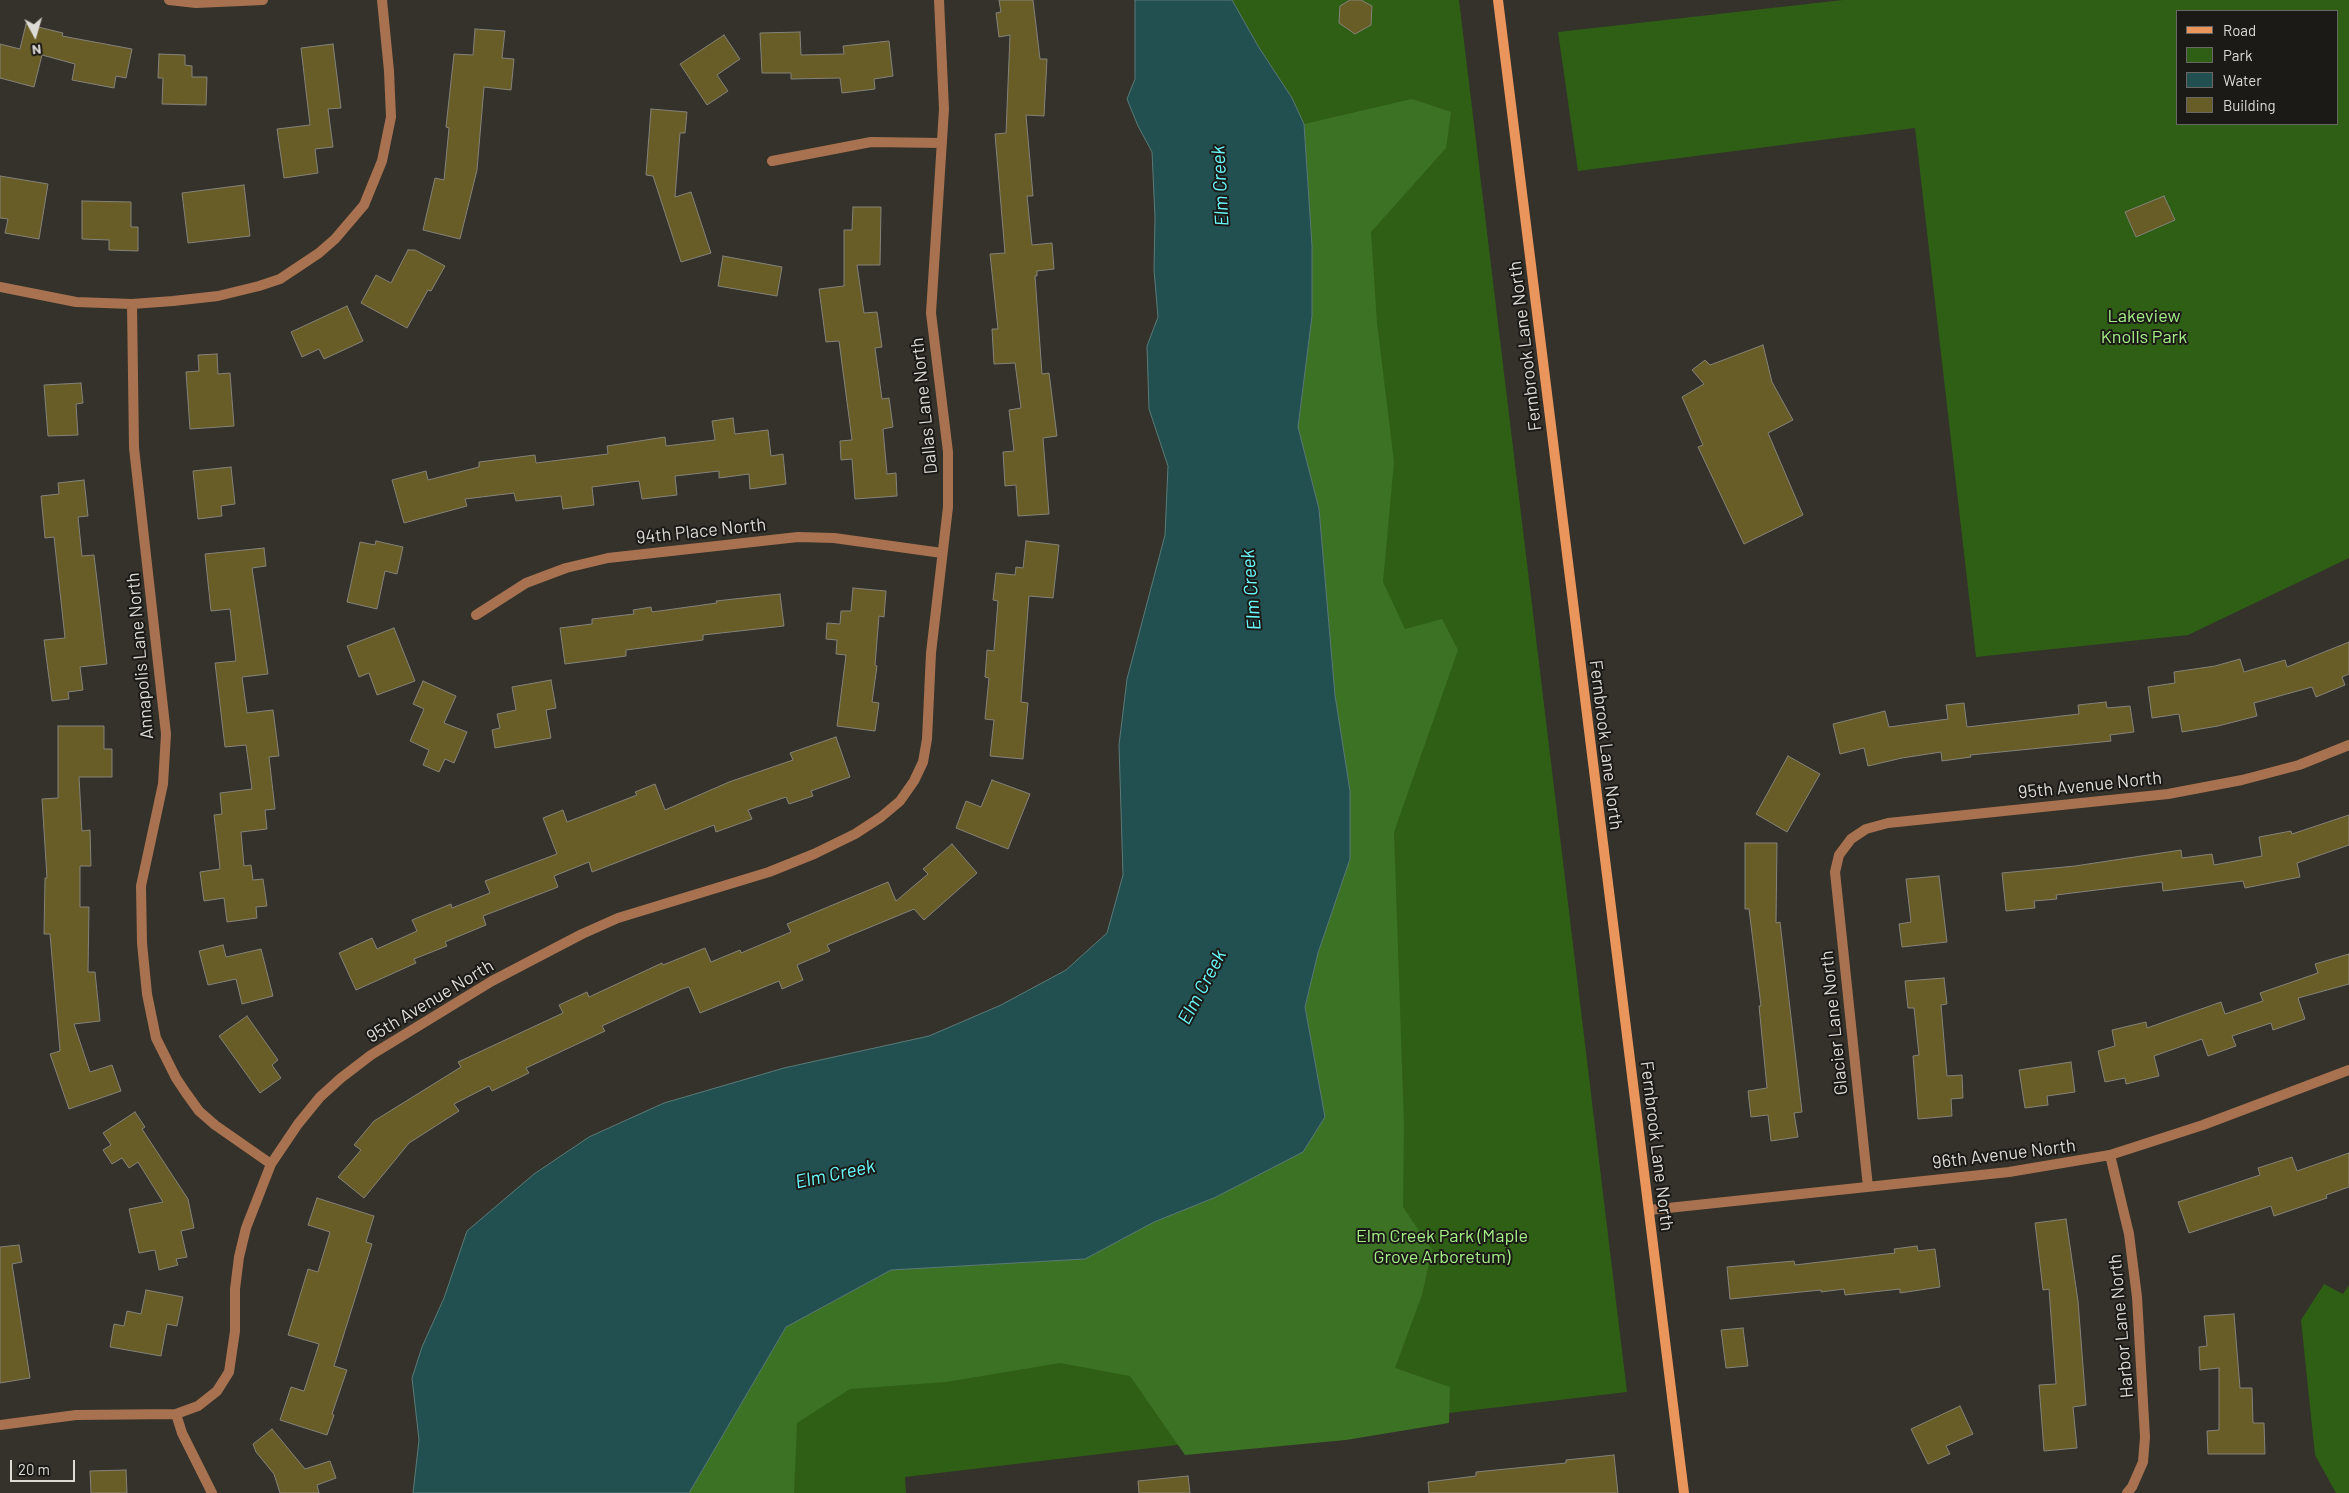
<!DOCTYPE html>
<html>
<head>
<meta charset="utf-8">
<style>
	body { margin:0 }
	#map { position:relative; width:2349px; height:1493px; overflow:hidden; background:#34322b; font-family:Barlow,sans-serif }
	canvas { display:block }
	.legend { position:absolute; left:2176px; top:10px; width:162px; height:115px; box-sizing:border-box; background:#1b1a17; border:1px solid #686763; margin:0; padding:6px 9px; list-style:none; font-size:15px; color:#dcdbd6 }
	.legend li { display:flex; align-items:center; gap:10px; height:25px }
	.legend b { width:25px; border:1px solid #686763 }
	.north { position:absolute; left:10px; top:10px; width:50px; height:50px; -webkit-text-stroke:4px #1b1a17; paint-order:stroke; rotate:174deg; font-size:14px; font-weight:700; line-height:20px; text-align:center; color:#dcdbd6 }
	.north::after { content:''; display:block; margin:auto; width:18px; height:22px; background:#dcdbd6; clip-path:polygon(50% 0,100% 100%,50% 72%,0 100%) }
	.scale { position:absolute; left:10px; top:1460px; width:65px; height:22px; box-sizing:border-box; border:2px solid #dcdbd6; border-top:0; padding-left:6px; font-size:15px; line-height:18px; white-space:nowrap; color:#dcdbd6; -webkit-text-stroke:4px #1b1a17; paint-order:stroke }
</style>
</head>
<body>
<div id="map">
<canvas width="2349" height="1493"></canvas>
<ul class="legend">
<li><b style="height:6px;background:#ea955c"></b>Road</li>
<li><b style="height:14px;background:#2e5f15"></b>Park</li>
<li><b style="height:14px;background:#225050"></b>Water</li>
<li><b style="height:14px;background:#695d27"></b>Building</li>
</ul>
<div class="north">N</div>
<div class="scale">20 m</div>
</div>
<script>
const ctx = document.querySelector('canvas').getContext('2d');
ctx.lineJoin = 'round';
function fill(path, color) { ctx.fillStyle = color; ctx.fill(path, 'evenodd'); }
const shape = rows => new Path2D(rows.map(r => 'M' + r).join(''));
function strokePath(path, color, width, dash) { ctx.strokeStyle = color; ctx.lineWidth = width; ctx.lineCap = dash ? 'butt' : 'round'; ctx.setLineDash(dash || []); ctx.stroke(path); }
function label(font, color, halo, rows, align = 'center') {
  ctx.font = font + ' Barlow,sans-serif'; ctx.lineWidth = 4; ctx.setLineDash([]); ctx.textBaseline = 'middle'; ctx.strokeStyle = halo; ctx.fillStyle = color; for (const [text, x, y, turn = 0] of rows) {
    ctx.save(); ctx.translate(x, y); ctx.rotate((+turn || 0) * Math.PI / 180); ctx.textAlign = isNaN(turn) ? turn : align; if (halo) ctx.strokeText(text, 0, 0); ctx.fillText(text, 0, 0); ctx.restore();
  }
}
fill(shape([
	[1232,0,1459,0,1627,1392,905,1477,906,1493,689,1493,891,1270,1154,1222,1216,1197,1315,1056,1318,953,1350,859,1350,791,1335,695,1319,509,1298,427,1312,316,1308,165,1304,124,1292,98,1258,46],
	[1843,0,2349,0,2349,558,2188,635,1976,657,1915,128,1578,171,1558,32],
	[2178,11,2338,11,2338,124,2178,124],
	[2324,1284,2343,1294,2349,1285,2349,1493,2336,1493,2315,1455,2301,1320]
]), '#2e5f15');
fill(shape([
	[1412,99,1451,112,1446,148,1371,232,1377,323,1394,462,1383,582,1405,629,1442,619,1458,650,1394,832,1404,1125,1403,1207,1432,1250,1422,1295,1395,1368,1450,1387,1449,1423,1346,1440,1185,1455,1130,1376,1060,1363,946,1382,850,1389,797,1423,794,1493,689,1493,786,1327,891,1270,1085,1259,1154,1222,1216,1197,1303,1152,1325,1117,1305,1007,1318,953,1350,859,1350,791,1335,695,1319,509,1298,427,1312,316,1312,246,1304,124]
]), '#3c7223');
const water = shape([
	[1135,0,1232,0,1258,46,1292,98,1304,124,1312,246,1312,316,1298,427,1319,509,1335,695,1350,791,1350,859,1318,953,1305,1007,1325,1117,1303,1152,1216,1197,1154,1222,1085,1259,891,1270,786,1327,689,1493,413,1493,419,1440,412,1378,422,1347,444,1298,467,1231,534,1174,589,1137,664,1103,784,1068,929,1036,1001,1005,1066,970,1107,933,1123,875,1119,745,1127,679,1165,535,1168,466,1149,409,1147,346,1158,317,1154,270,1155,217,1152,152,1138,126,1127,99,1135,79,1135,0]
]);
fill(water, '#225050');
strokePath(water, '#5a7a78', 1);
const building = shape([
	[999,0,1033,0,1040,59,1047,59,1044,116,1026,115,1033,196,1027,196,1032,245,1052,243,1054,269,1037,271,1037,276,1035,276,1042,374,1049,373,1057,436,1043,438,1049,514,1018,516,1016,485,1005,486,1003,452,1014,451,1009,410,1021,408,1015,363,994,364,992,329,998,329,990,254,1005,253,995,134,1006,133,1010,35,999,37,996,13,1001,12,999,0],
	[1350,0,1361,0,1372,6,1371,25,1355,34,1339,23,1340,6,1350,0],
	[26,24,63,33,62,36,132,49,126,78,116,76,114,88,72,80,75,64,42,55,34,87,0,78,0,44,20,49,26,24],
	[475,29,505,31,502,58,514,59,511,90,484,87,477,170,460,239,423,230,435,178,444,180,449,128,446,127,454,54,473,55,475,29],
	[800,32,801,55,844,54,843,46,889,41,893,76,874,79,875,89,842,93,840,78,791,79,791,73,762,73,760,33,800,32],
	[724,35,740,59,717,75,728,91,707,105,680,64,724,35],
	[333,44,341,108,328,109,333,147,315,149,318,173,284,178,277,129,310,125,301,48,333,44],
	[159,54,185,55,185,65,192,66,192,77,207,77,206,105,162,104,163,78,158,78,159,54],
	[651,109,687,112,685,133,680,133,675,197,691,192,711,253,681,262,653,176,646,175,651,109],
	[0,176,48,184,39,239,5,233,8,219,0,218,0,176],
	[244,185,250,236,188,243,182,193,244,185],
	[2164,196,2175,220,2136,237,2125,212,2164,196],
	[82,201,131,202,131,227,138,227,138,251,109,250,109,240,82,239,82,201],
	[853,207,881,207,880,265,857,265,864,313,877,312,882,347,875,348,882,399,889,398,893,427,883,429,887,474,896,473,897,496,855,499,852,459,841,460,840,441,852,440,839,341,826,342,819,289,844,286,844,230,852,230,853,207],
	[408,250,415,250,445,266,431,291,428,290,407,328,361,303,376,275,391,283,408,250],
	[723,256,782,267,777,296,718,286,723,256],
	[347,306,363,341,324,359,319,349,302,357,291,332,347,306],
	[1763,345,1772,382,1793,420,1768,433,1803,515,1744,544,1698,447,1703,445,1682,397,1704,384,1692,370,1705,360,1710,365,1763,345],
	[217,354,218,374,230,373,234,426,190,429,186,372,199,371,198,355,217,354],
	[81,383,83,403,76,404,78,435,48,436,44,385,81,383],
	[733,418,735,434,768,430,771,456,783,454,786,484,750,489,749,474,719,478,719,471,675,476,677,495,642,499,639,481,592,487,594,505,563,509,561,496,516,501,514,493,465,499,467,506,404,523,392,480,426,471,428,480,479,467,479,462,535,455,536,463,608,454,607,446,665,437,666,446,715,440,712,421,733,418],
	[231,467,235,504,221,506,222,516,198,519,193,471,231,467],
	[84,480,88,516,78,517,82,556,94,555,107,664,80,667,83,690,68,692,69,699,52,701,44,640,65,638,54,537,45,538,41,496,59,494,58,483,84,480],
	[376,541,403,547,397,574,385,571,377,609,347,602,360,542,375,545,376,541],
	[1026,541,1059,545,1053,598,1029,596,1021,702,1028,703,1023,759,990,756,994,720,985,719,989,678,985,677,987,650,994,651,998,601,993,600,996,573,1015,575,1016,567,1023,568,1026,541],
	[264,548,266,566,252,568,268,674,242,677,247,713,273,710,279,756,269,757,275,809,265,810,267,829,241,832,244,866,251,865,253,880,263,879,267,906,256,907,257,918,227,922,224,898,204,901,200,872,220,869,214,815,222,814,220,793,252,789,246,745,225,747,215,663,236,661,230,609,211,611,205,554,264,548],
	[853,588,886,591,884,617,879,616,875,665,877,666,872,702,879,703,875,731,837,726,846,655,836,654,837,640,826,639,827,623,840,624,841,611,851,611,853,588],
	[780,594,784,626,703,635,703,640,626,650,626,656,565,664,560,628,592,624,592,619,634,614,633,610,651,607,652,612,717,603,716,601,780,594],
	[394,628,415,681,377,695,369,673,359,677,347,646,394,628],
	[2349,642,2349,674,2342,677,2345,685,2316,697,2312,687,2254,703,2257,716,2218,726,2182,732,2179,714,2152,718,2148,687,2175,683,2174,672,2215,666,2240,659,2244,672,2285,660,2287,667,2349,642],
	[551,680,556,708,546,710,551,738,495,748,492,730,500,728,497,714,516,710,512,687,551,680],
	[423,681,456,696,444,723,467,732,454,763,445,759,439,772,423,765,429,750,410,741,424,709,413,704,423,681],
	[2106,702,2107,708,2130,706,2134,732,2110,735,2111,741,1970,755,1971,757,1942,761,1941,752,1902,758,1868,766,1864,748,1840,754,1833,724,1885,711,1889,727,1948,719,1946,705,1964,703,1967,727,2079,714,2078,705,2106,702],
	[58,726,104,726,104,749,112,749,112,777,79,777,82,831,90,830,91,866,80,866,80,907,89,907,88,972,95,972,100,1021,74,1024,90,1072,112,1065,121,1091,69,1109,50,1054,60,1051,50,934,44,934,45,878,47,878,42,799,58,798,58,726],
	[836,737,850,777,811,791,813,796,789,804,786,797,748,810,752,819,716,832,714,825,592,872,589,862,554,876,558,887,483,916,486,925,445,942,447,946,414,959,416,963,356,990,339,953,372,938,377,949,417,931,412,920,451,904,452,908,490,893,485,881,557,854,543,818,563,810,567,822,637,795,635,792,655,784,665,810,729,782,793,760,790,753,836,737],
	[1788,756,1820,774,1787,832,1756,814,1788,756],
	[992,780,1030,794,1008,849,956,828,966,801,981,807,992,780],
	[2349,815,2349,845,2297,863,2300,877,2245,888,2243,881,2163,891,2162,882,2056,895,2057,899,2034,901,2035,908,2006,911,2002,873,2075,866,2181,850,2182,858,2212,854,2214,865,2262,856,2259,837,2291,831,2292,834,2349,815],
	[1745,843,1777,843,1776,923,1780,922,1802,1112,1794,1113,1798,1137,1771,1141,1768,1115,1751,1117,1748,1091,1767,1088,1759,1006,1761,1006,1749,909,1745,909,1745,843],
	[952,844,977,873,924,920,914,909,827,945,830,951,797,965,803,980,782,989,779,981,700,1013,689,987,682,989,602,1026,605,1031,526,1068,529,1073,492,1091,489,1086,454,1104,459,1111,409,1143,364,1198,338,1177,361,1150,354,1145,374,1121,461,1067,458,1062,563,1013,559,1005,587,992,589,997,662,963,663,965,705,948,711,962,740,950,741,953,791,932,787,924,888,882,896,901,928,874,923,869,952,844],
	[1939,876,1947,942,1902,947,1899,924,1911,922,1906,879,1939,876],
	[223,945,226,957,261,949,273,996,242,1004,236,979,208,985,199,951,223,945],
	[2349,954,2349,984,2298,998,2305,1019,2273,1030,2271,1023,2232,1036,2236,1046,2208,1056,2202,1039,2154,1056,2159,1076,2126,1084,2125,1078,2105,1082,2098,1051,2115,1046,2112,1030,2146,1022,2147,1028,2221,1002,2225,1014,2263,1001,2260,993,2318,973,2315,964,2349,954],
	[1944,978,1947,1004,1941,1005,1947,1076,1962,1075,1963,1098,1951,1099,1952,1116,1918,1119,1913,1056,1919,1055,1914,1008,1908,1008,1905,981,1944,978],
	[247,1016,278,1060,272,1065,281,1078,260,1093,219,1036,247,1016],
	[2071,1062,2075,1092,2047,1096,2048,1105,2025,1108,2019,1070,2071,1062],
	[135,1112,145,1127,142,1129,188,1199,194,1228,181,1231,187,1257,176,1259,178,1265,159,1270,155,1250,139,1253,129,1209,163,1202,138,1162,129,1168,122,1158,112,1164,103,1150,111,1145,103,1133,135,1112],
	[2349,1153,2349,1187,2326,1195,2327,1198,2274,1216,2271,1206,2189,1233,2178,1202,2260,1175,2258,1168,2292,1157,2297,1171,2349,1153],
	[317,1198,374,1216,366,1242,372,1244,334,1366,347,1370,332,1414,334,1415,327,1435,280,1420,291,1387,304,1391,319,1344,288,1335,308,1269,318,1272,330,1232,308,1225,317,1198],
	[2066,1219,2078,1301,2086,1405,2073,1407,2077,1448,2044,1451,2039,1385,2056,1384,2049,1289,2043,1290,2035,1223,2066,1219],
	[19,1245,22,1262,12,1264,30,1378,0,1383,0,1247,19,1245],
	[1917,1246,1918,1251,1935,1249,1940,1287,1900,1293,1900,1289,1845,1295,1844,1289,1821,1292,1821,1290,1730,1299,1727,1267,1794,1261,1795,1265,1895,1253,1894,1249,1917,1246],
	[146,1290,183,1297,177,1326,167,1324,161,1356,110,1347,114,1324,124,1326,127,1311,141,1314,146,1290],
	[2234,1314,2240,1388,2252,1388,2253,1423,2264,1423,2265,1454,2208,1454,2207,1431,2219,1430,2219,1368,2200,1370,2199,1347,2207,1346,2204,1316,2234,1314],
	[1743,1328,1748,1366,1726,1368,1721,1330,1743,1328],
	[1960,1406,1973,1434,1946,1446,1950,1454,1928,1464,1911,1429,1960,1406],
	[272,1429,305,1469,330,1461,336,1478,317,1485,319,1493,280,1493,274,1474,256,1452,253,1444,272,1429],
	[1614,1455,1618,1493,1429,1493,1428,1482,1476,1476,1476,1472,1566,1463,1566,1460,1614,1455],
	[126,1470,127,1493,91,1493,90,1471,126,1470],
	[1188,1476,1190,1493,1139,1493,1138,1481,1188,1476]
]);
fill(building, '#695d27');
strokePath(building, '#84827a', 1);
strokePath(shape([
	[169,0,196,3,263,0],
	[772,161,871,142,942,143],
	[0,287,76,302,132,304,173,301,218,296,259,286,280,279,319,253,335,239,364,205,382,161,391,117,389,71,382,0],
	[132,304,134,448,166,734,163,784,141,886,142,943,147,994,156,1038,176,1078,186,1093,199,1111,215,1125,271,1164],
	[476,615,526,583,566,568,608,558,798,537,834,538,942,553],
	[2110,1155,2129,1234,2137,1297,2145,1437,2143,1462,2132,1487,2127,1493],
	[1868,1187,1835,872,1839,855,1851,839,1866,829,1888,823,2168,794,2242,780,2299,765,2349,745],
	[1649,1210,2009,1172,2110,1155,2203,1125,2349,1070],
	[176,1414,182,1433,212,1493],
	[0,1425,76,1415,176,1414,198,1406,217,1391,229,1372,235,1331,235,1289,239,1257,246,1228,271,1164,298,1124,320,1097,341,1078,371,1055,492,981,582,934,618,918,769,872,814,854,855,834,881,817,900,801,914,781,923,762,927,739,931,653,948,507,948,452,931,313,944,109,939,0]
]), '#a87250', 10);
strokePath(shape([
	[1498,0,1684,1493]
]), '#ea955c', 10);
label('18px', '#a5ef87', '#1b1a17', [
	["Lakeview",2144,316],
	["Knolls Park",2144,337],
	["Elm Creek Park (Maple",1442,1236],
	["Grove Arboretum)",1442,1257]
]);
label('18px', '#dcdbd6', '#1b1a17', [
	["Fernbrook Lane North",1525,346,-97],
	["Dallas Lane North",924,406,-96],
	["94th Place North",701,531,-6],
	["Annapolis Lane North",140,656,-95],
	["Fernbrook Lane North",1606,745,83],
	["95th Avenue North",2090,785,-6],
	["95th Avenue North",430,1001,-31],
	["Glacier Lane North",1834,1023,-96],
	["Fernbrook Lane North",1657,1146,83],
	["96th Avenue North",2004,1154,-7],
	["Harbor Lane North",2121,1326,-95]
]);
label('italic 19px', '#69fbfd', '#1b1a17', [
	["Elm Creek",1220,186,-93],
	["Elm Creek",1251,590,-95],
	["Elm Creek",1202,987,-62],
	["Elm Creek",835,1174,-12]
]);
</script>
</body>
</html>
